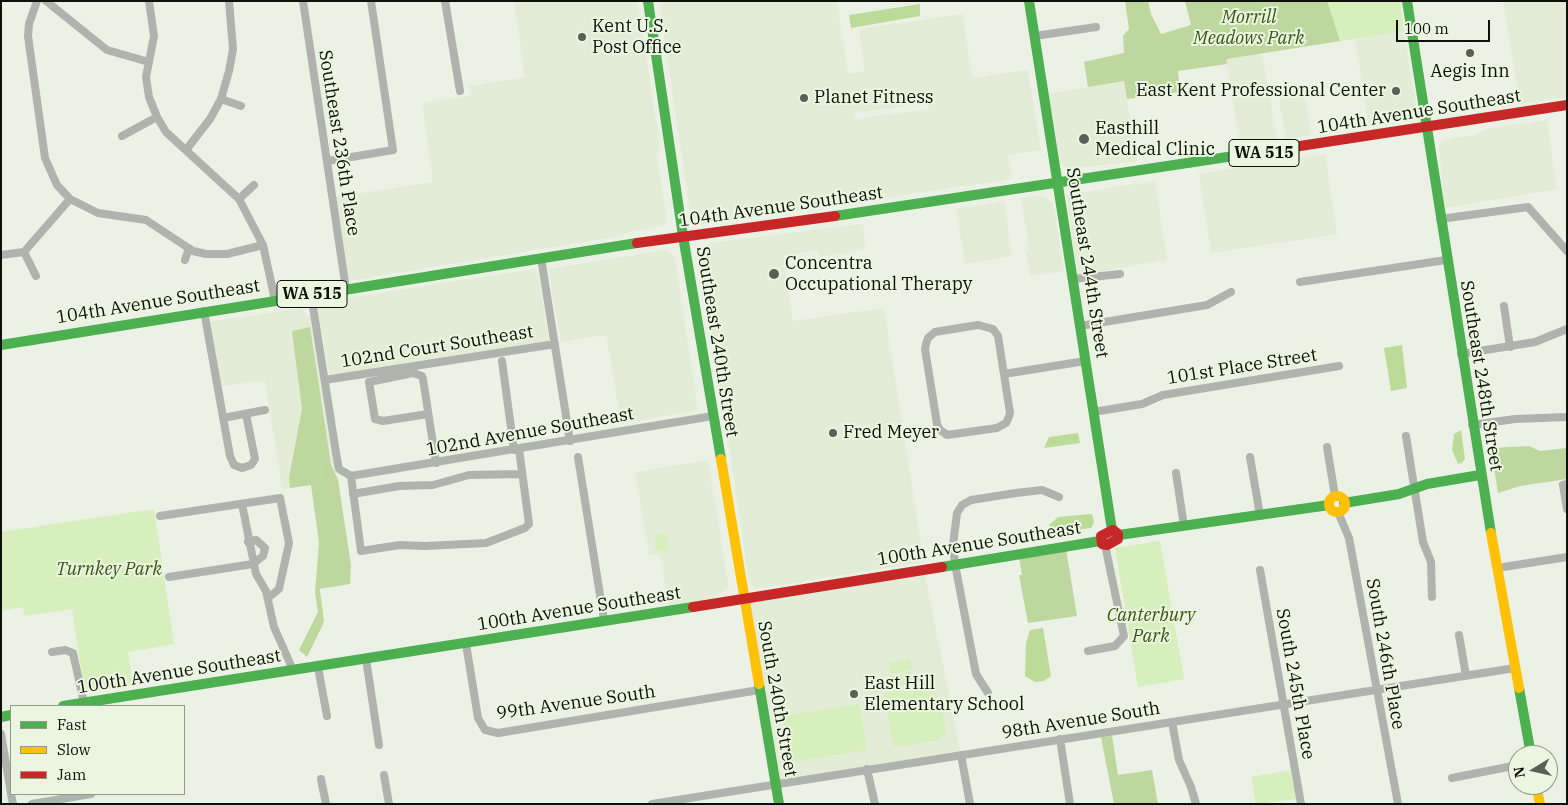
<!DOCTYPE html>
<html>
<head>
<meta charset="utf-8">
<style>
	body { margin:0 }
	#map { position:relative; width:1568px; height:805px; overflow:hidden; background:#ebf1e5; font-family:"IBM Plex Serif",serif }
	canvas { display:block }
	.frame { position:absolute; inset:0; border:2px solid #0d110a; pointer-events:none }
	.legend { position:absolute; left:10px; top:705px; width:175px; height:90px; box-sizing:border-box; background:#ebf6e0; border:1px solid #929a8a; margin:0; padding:6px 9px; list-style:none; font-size:15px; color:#0d110a }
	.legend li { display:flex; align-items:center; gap:10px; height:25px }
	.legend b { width:25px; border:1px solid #929a8a }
	.north { position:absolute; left:1508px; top:745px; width:50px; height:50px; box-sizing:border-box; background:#ebf6e0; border:1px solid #929a8a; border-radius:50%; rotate:261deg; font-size:14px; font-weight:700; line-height:20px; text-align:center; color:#0d110a }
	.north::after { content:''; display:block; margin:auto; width:18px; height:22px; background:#5b5f57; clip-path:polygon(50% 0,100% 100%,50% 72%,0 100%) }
	.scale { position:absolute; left:1396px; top:20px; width:94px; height:22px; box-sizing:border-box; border:2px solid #0d110a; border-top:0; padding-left:6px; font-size:15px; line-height:18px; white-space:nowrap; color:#0d110a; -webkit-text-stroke:4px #ebf6e0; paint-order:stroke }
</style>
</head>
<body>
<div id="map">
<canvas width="1568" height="805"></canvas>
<div class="frame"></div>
<ul class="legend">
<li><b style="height:6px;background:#4caf50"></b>Fast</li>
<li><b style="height:6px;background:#ffc107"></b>Slow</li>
<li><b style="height:6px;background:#c62828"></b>Jam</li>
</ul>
<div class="north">N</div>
<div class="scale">100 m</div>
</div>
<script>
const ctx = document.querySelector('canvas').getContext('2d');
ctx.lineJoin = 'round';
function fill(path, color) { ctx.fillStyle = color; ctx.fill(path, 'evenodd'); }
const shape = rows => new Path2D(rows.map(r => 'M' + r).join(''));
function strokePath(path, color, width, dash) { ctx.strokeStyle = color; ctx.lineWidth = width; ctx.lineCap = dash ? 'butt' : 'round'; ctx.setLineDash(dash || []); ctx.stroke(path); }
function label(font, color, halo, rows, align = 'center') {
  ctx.font = font + ' "IBM Plex Serif",serif'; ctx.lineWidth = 4; ctx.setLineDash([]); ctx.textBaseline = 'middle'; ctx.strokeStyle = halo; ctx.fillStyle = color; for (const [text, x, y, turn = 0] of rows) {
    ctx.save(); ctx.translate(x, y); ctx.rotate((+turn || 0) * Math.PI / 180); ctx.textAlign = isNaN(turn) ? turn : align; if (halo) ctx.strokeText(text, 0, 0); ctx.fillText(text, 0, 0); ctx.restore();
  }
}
fill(shape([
	[514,1,637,1,660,144,657,159,667,219,665,225,632,231,619,236,349,281,336,197,433,182,422,103,471,95,469,86,525,78],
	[659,1,837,1,848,74,863,72,864,67,859,29,963,14,972,78,1028,70,1041,150,1008,155,1012,179,698,225,691,219],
	[927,103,928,109,855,119,854,113],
	[1503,1,1567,1,1567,97,1520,104],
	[1404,31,1417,112,1413,116,1384,121,1369,127,1355,39],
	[1262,53,1277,140,1240,146,1226,59],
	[1124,81,1137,161,1067,169,1060,162,1048,94],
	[1305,96,1311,135,1286,139,1279,100],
	[1547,120,1557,189,1445,208,1439,147,1442,140,1474,135,1486,129],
	[1325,154,1337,234,1211,253,1199,174],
	[1155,181,1167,260,1078,275,1066,195],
	[1041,196,1051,201,1054,206,1064,271,1030,276,1026,251,1029,250,1021,198],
	[1004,201,1012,256,965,264,956,209],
	[863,224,866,249,819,257,818,250,783,256,793,321,884,308,924,562,755,589,750,583,748,575,700,252,702,247,712,243],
	[666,250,675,258,698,410,621,424,606,335,561,342,548,269],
	[534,269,538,273,550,348,331,383,318,310,322,302],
	[301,308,307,316,311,316,338,480,282,489,265,380,219,387,210,322],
	[708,460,729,588,713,598,669,606,660,554,649,555,635,472],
	[924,569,961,755,775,784,743,599]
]), '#e2ecd7');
fill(shape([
	[1217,1,1400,1,1404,31,1226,59],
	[154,509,174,644,128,652,133,685,85,692,72,609,24,616,23,607,1,611,1,532],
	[667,534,669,550,656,551,655,535],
	[1160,541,1184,679,1138,687,1115,548],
	[910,659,912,670,891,674,889,663],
	[912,672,914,683,893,687,891,676],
	[921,688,934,692,940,699,946,731,939,740,895,747,893,745,884,693],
	[859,704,867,750,791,762,783,716],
	[1290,770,1296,799,1256,804,1251,777]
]), '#d7eebd');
fill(shape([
	[1125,1,1148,1,1151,14,1161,34,1191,25,1185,1,1327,1,1340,41,1226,59,1227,64,1178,71,1180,92,1127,99,1124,81,1088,87,1084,62,1124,53,1123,36,1129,29],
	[310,327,331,465,338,480,351,565,350,584,319,589,324,622,307,657,299,650,318,612,315,593,319,542,311,485,290,488,289,478,302,409,292,331],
	[1529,446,1540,451,1567,448,1567,479,1520,486,1498,493,1491,448],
	[1066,549,1077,616,1028,623,1019,575,1022,575,1019,556],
	[1112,736,1118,775,1152,770,1158,804,1114,804,1101,737]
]), '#bdd79f');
fill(shape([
	[920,4,920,16,851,28,849,15],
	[1402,345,1407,388,1391,391,1384,348],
	[1461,430,1465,459,1462,463,1458,464,1452,450,1454,434],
	[1078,433,1080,443,1044,448,1049,437],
	[1092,514,1094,522,1091,528,1052,533,1049,525,1058,517],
	[1043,628,1051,676,1044,681,1035,682,1025,676,1026,643,1030,630]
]), '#bcdb98');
strokePath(shape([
	[303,335,312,369,320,433,325,536,318,585,322,613,304,650]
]), '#bcdb98', 2);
strokePath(shape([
	[37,1,29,24,28,36,45,158,57,185,70,199,98,213,146,220,193,251,206,254,227,254,263,245],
	[46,1,107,50,149,62],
	[149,1,154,36,146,77,149,97,157,117,166,132,239,199,263,245,275,300],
	[303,1,346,289],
	[445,1,460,91],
	[1035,36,1096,27],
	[221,99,241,106],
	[122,136,157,117],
	[186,150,210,119,221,99,229,71,233,49,229,1],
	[328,161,393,150,371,1],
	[239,199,254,185],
	[1440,219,1528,207,1567,251],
	[1,255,24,252],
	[541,258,570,441],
	[185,260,189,248],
	[36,276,24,252,70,199],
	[1073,279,1120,274],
	[1300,282,1446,260],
	[311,294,337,459,339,469,351,476,361,551,400,545,425,546,486,543,525,528,529,524,519,449],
	[1504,306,1510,347],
	[204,311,230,456,234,465,242,468,251,465,255,459,246,414],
	[978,325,993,329,998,336,1010,413,1008,419,1006,423,997,428,947,435,939,429,937,424,925,349,926,344,928,338,935,332,978,325],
	[1080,326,1207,305,1231,292],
	[1461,354,1535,342,1567,329],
	[502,361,514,450],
	[1004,374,1085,361],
	[325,380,555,344],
	[1093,412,1142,404,1163,395,1339,366],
	[428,414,383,421,375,419,369,382,413,373,422,376,423,379,436,463],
	[223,418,265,410],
	[1472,425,1515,419,1567,417],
	[1406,436,1423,542,1431,562,1432,597],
	[1327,447,1335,496],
	[578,457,604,620],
	[1250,457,1260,515],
	[1176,473,1184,526],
	[351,476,713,416],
	[1567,484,1563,485,1567,509],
	[353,494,399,486,433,485,469,475,522,474],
	[242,504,256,574,266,591,274,627,293,670],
	[1338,512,1349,538,1398,804],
	[160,516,280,498,289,543,279,589,268,598],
	[1497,568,1567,557],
	[1260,570,1301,804],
	[169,577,253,564,263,556,265,548,256,540,248,542],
	[1459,635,1466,676],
	[466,644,478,718,485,730,498,733,759,690],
	[1088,651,1115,646,1124,636,1105,545],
	[52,652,65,650,73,653,84,703],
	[366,659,379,745],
	[318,667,327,716],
	[988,693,976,674,955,564,953,545,957,513,962,505,971,500,1016,493,1042,490,1059,497],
	[1172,722,1179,760,1191,787,1196,804],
	[1,734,11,793],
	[1060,739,1070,804],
	[961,755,970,804],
	[867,769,875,804],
	[384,775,389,804],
	[1452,778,1518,765],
	[321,779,326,804],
	[11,794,13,804],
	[32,804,91,794],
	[652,804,1515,668]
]), '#afb2ad', 8);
strokePath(shape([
	[648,1,683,236,721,459],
	[1029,1,1112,530],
	[1407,1,1491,533],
	[835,216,1287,148],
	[1,345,637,243],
	[1344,503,1399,494,1427,484,1480,475],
	[1119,535,1329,505],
	[942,567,1100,541],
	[759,684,779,804],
	[1519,688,1531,755],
	[63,706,693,607],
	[1,717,11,715]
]), '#4caf50', 10);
strokePath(shape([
	[721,459,759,684],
	'1329 504a8 8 0 1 1 16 0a8 8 0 1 1-16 0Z',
	[1491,533,1519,688],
	[1536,785,1540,804]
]), '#ffc107', 10);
strokePath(shape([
	[1287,148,1567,105],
	[637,243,835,216],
	[1113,530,1118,534,1118,539,1107,545,1102,544,1101,536,1113,530],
	[693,607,942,567]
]), '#c62828', 10);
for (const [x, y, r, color] of [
	[582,37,5,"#5b5f57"],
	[1470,53,5,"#5b5f57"],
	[1396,91,5,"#5b5f57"],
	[804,98,5,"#5b5f57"],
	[1084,139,6,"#5b5f57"],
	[774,274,6,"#5b5f57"],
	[833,433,5,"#5b5f57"],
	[854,694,5,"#5b5f57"]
]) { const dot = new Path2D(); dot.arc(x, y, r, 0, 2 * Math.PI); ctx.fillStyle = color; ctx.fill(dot); strokePath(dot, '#ebf6e0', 2); }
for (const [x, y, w] of [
	[1264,153,70],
	[312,294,70]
]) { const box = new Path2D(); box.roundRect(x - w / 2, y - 13.5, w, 27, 4); ctx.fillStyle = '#ebf6e0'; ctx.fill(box); strokePath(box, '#0d110a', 1); }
label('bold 16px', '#0d110a', null, [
	["WA 515",1264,153],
	["WA 515",312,294]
]);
label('italic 18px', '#3b5515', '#ebf6e0', [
	["Morrill",1249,18],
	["Meadows Park",1249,39],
	["Turnkey Park",109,570],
	["Canterbury",1151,616],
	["Park",1151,637]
]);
label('18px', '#0d110a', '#ebf6e0', [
	["Kent U.S.",592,27],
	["Post Office",592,48],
	["Aegis Inn",1470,72,"center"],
	["East Kent Professional Center",1386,91,"right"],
	["Planet Fitness",814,98],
	["Easthill",1095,129],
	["Medical Clinic",1095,150],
	["Concentra",785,264],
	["Occupational Therapy",785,285],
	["Fred Meyer",843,433],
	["East Hill",864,684],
	["Elementary School",864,705]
], 'left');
label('18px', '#0d110a', '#ebf6e0', [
	["104th Avenue Southeast",1419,112,-9],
	["Southeast 236th Place",339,143,81],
	["104th Avenue Southeast",781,207,-8],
	["Southeast 244th Street",1087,263,81],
	["104th Avenue Southeast",158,302,-9],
	["Southeast 240th Street",717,342,81],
	["102nd Court Southeast",437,347,-9],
	["101st Place Street",1242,367,-9],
	["Southeast 248th Street",1481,376,81],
	["102nd Avenue Southeast",530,432,-10],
	["100th Avenue Southeast",979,544,-9],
	["100th Avenue Southeast",579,609,-9],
	["South 246th Place",1385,654,80],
	["100th Avenue Southeast",179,672,-9],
	["South 245th Place",1295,684,80],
	["South 240th Street",777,699,80],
	["99th Avenue South",576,703,-8],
	["98th Avenue South",1081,721,-9]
]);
</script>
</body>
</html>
